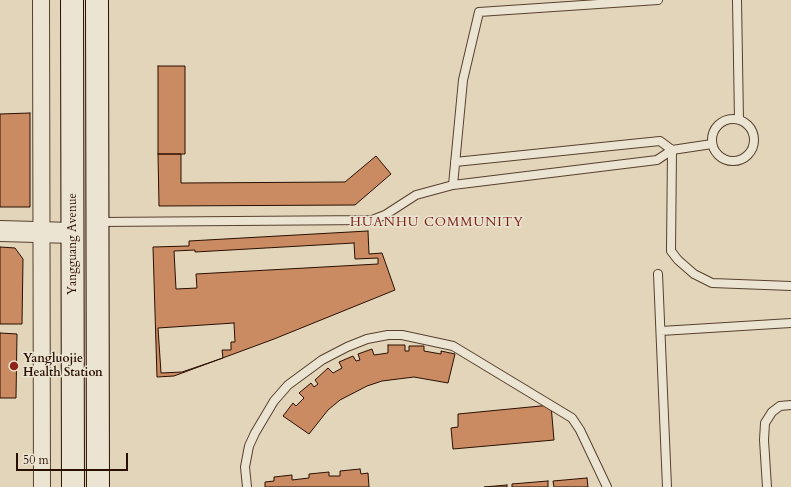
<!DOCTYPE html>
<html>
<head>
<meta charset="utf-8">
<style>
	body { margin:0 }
	#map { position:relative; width:791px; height:487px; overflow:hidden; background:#e2d5ba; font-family:Cardo,serif }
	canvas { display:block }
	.scale { position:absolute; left:16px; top:453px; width:112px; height:18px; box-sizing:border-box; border:2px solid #290f00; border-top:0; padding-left:5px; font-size:12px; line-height:14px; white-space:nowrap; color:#290f00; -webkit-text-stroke:3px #ece4d2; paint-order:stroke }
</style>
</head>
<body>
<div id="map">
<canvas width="791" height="487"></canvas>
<div class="scale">50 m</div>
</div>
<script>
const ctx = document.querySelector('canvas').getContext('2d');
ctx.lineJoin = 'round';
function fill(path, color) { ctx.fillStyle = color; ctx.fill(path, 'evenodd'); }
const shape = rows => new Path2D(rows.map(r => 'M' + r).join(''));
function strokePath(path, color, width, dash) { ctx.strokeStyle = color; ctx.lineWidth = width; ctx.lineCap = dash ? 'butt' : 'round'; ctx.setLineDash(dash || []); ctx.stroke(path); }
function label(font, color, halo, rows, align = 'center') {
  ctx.font = font + ' Cardo,serif'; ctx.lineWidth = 3; ctx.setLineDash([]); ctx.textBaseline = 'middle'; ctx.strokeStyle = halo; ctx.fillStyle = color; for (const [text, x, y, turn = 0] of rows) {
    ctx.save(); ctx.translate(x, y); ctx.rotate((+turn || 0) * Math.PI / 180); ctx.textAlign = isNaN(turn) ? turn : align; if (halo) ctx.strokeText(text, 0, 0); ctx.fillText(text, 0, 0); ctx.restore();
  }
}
const building = shape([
	[158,66,185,66,185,154,158,154,158,66],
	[30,113,30,207,0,207,0,114,30,113],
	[158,154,181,154,181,183,345,182,376,156,391,174,355,205,159,206,158,154],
	[368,231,369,254,382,253,395,290,274,339,174,376,157,377,153,247,189,246,189,241,368,231],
	[354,243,355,259,378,258,378,264,196,274,197,288,176,289,174,251,195,250,195,252,354,243],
	[0,247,15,248,23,259,22,324,0,324,0,247],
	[234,323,235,342,231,342,231,350,222,350,223,358,182,372,161,373,158,328,234,323],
	[0,333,17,334,16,398,0,398,0,333],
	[388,345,405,345,405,351,409,351,409,346,424,346,424,351,441,354,441,351,455,354,448,383,414,377,382,381,367,386,340,400,328,410,309,434,283,416,293,403,296,406,304,398,299,393,311,383,314,387,318,384,315,380,328,368,333,373,342,368,339,362,353,356,356,361,360,360,358,354,372,349,374,355,388,353,388,345],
	[551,405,554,440,453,449,451,428,458,427,458,414,551,405],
	[360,469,361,474,368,473,369,487,265,487,265,482,274,481,274,477,292,475,292,480,309,478,309,474,329,472,329,476,340,476,340,471,360,469],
	[587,478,588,487,554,487,553,481,587,478],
	[548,481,548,487,512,487,512,484,548,481],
	[507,485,507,487,484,487,507,485]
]);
fill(building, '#ca8b63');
strokePath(building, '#290f00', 1);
const service = shape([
	[737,0,739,120],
	'712 140a21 21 0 1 1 42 0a21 21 0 1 1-42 0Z',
	[672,150,671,251,678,260,694,274,712,283,791,286],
	[455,162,660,141,672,150],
	[453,185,463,80,479,12,658,0],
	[98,222,372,220,385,215,416,195,453,185,657,160,672,150,712,144],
	[658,274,667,487],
	[661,331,791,323],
	[247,487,245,467,249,446,255,433,274,401,288,385,322,360,347,347,367,339,388,335,402,335,453,346,572,418,580,430,607,487],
	[767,487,764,440,765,423,772,412,780,406,791,405]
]);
const minor = shape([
	[41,0,42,487]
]);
const tertiary = shape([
	[0,231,73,233]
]);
const secondary = shape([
	[72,0,73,487],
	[97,0,98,487]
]);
strokePath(service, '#57402e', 10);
strokePath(minor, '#57402e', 18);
strokePath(tertiary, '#57402e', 22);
strokePath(secondary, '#290f00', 24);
strokePath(service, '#ece4d2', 8);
strokePath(minor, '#ece4d2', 16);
strokePath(tertiary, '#ece4d2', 20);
strokePath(secondary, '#ece4d2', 22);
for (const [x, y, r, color] of [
	[14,366,5,"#8f2418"]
]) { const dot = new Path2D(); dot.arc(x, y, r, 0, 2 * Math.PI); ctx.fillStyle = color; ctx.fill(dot); strokePath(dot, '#ece4d2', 1.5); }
label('12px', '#290f00', '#ece4d2', [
	["Yangguang Avenue",73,244,-90]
]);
label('bold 12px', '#290f00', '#ece4d2', [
	["Yangluojie",23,359],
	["Health Station",23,373]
], 'left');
ctx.letterSpacing = '1px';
label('13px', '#7a1f14', '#ece4d2', [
	["HUANHU COMMUNITY",437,223]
]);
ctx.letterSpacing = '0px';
</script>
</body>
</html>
